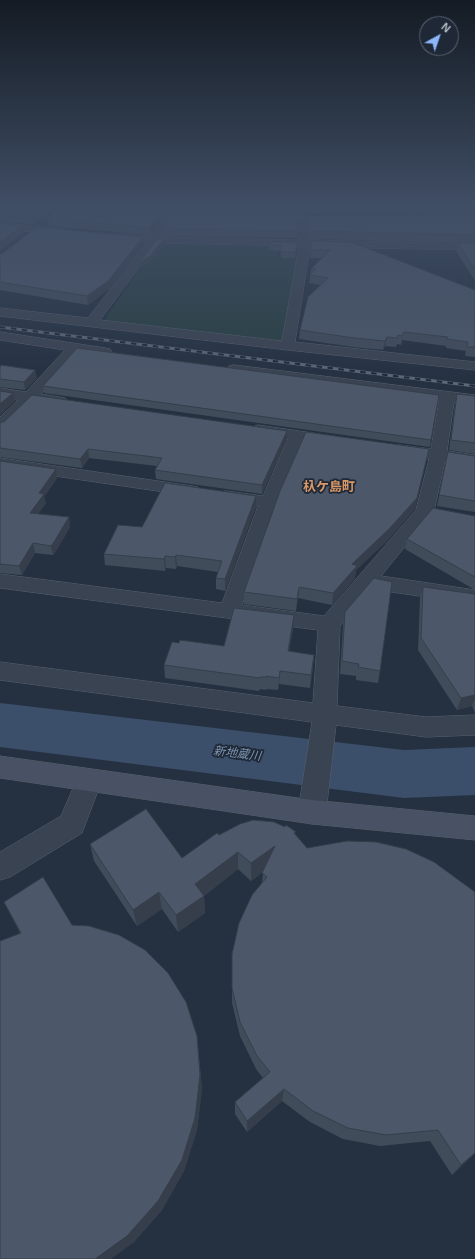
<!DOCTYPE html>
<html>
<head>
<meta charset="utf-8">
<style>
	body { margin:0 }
	#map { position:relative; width:475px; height:1259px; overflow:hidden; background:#253141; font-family:Arial,sans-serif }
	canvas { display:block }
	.north { position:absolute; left:419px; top:16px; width:40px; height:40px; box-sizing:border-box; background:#1f2836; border:1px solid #5c6472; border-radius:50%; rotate:40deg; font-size:11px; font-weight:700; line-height:16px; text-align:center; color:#b7bfcb }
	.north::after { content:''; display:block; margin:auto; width:14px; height:18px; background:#8db7f9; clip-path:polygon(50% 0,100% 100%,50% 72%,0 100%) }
</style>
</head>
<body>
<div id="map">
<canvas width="475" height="1259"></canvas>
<div class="north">N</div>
</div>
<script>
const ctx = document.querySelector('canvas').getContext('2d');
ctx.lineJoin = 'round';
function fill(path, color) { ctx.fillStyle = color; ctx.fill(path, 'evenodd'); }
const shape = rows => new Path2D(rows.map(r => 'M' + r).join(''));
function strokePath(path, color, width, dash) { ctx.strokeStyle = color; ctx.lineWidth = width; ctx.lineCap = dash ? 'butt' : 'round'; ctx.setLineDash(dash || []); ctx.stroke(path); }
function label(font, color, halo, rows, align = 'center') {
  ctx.font = font + ' Arial,"Noto Sans JP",sans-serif'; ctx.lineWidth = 3.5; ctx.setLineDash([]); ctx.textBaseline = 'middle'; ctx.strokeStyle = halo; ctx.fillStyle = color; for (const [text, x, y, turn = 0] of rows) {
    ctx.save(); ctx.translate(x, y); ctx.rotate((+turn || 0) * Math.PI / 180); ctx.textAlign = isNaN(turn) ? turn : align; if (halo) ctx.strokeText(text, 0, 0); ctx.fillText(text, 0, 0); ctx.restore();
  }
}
fill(shape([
	[160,243,279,246,278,257,299,259,284,340,277,342,110,322,105,319,156,244]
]), '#283f42');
fill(shape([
	[0,703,404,750,475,747,475,795,404,798,0,747,0,703]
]), '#3b4f6a');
const street = shape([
	[170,206,180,206,161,237,299,240,291,206,301,206,309,240,475,244,475,250,310,247,295,342,475,362,475,370,288,350,0,316,0,308,88,318,147,242,114,239,110,238,109,236,110,234,151,236,170,206],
	[157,243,299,246,282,341,100,320,157,243],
	[461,206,472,206,475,210,475,219,471,218,461,206],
	[0,223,64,229,69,232,64,235,0,229,0,223],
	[0,332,105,348,110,349,112,352,110,355,105,356,78,352,41,394,65,398,68,401,65,404,60,406,34,402,6,429,0,431,0,417,18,400,0,398,0,388,26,392,65,350,0,340,0,332],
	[234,365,475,395,475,405,454,402,447,451,475,455,475,465,445,461,434,511,381,576,475,590,475,604,371,589,340,626,337,706,426,717,475,715,475,735,426,737,336,725,326,812,322,820,312,824,302,820,298,812,312,722,0,680,0,662,313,703,318,630,0,588,0,574,222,603,258,506,226,501,220,500,217,496,220,492,226,491,263,496,288,439,252,433,250,430,252,427,258,425,333,436,339,437,341,441,339,445,333,446,304,442,278,502,242,605,324,616,416,510,429,459,399,455,393,454,391,450,393,446,399,445,431,449,439,400,229,372,227,369,229,366,234,365],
	[0,458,192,486,198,487,201,491,198,495,192,496,0,468,0,458],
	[89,769,98,772,102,780,82,833,10,877,0,880,0,852,61,816,80,772,89,769]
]);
const secondary = shape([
	[0,756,312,800,475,816,475,840,312,824,0,778,0,756]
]);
strokePath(street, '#58616e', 1);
strokePath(secondary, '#58616e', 1);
fill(street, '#3a4351');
fill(secondary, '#485264');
const rail = shape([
	[0,327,475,386]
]);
strokePath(rail, '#5c6778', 3);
strokePath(rail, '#1f2836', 2, [5.5]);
fill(shape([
	[0,206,56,206,34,224,0,222],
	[62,206,168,206,150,235,49,226,48,218],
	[177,206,475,206,475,214,299,214,298,215,299,216,475,215,475,243,310,239,308,231,303,227,297,230,297,238,164,236,163,228],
	[312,241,475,290,475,357,465,356,466,351,446,348,446,346,402,340,401,345,397,344,396,347,385,346,383,350,353,347,299,339,300,330,321,285,309,283,311,269,322,258,310,258],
	[297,242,295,258,281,258,280,251,269,250,270,245],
	[458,243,475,243,475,281,456,251],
	[144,244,109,289,88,305,0,290,0,254],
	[0,367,35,370,37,378,25,390,0,387],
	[43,386,431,440,430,447,44,393],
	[457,394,475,396,475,454,449,450,455,404],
	[0,423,287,440,262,494,156,479,155,470,157,466,89,458,82,468,0,457],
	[429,449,415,509,388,540,356,570,355,578,332,605,298,598,296,611,244,604,244,592],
	[448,452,475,456,475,512,437,506],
	[0,461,57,478,44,497,46,503,38,514,69,517,70,527,56,551,53,555,35,553,22,575,0,573],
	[256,507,225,591,216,589,216,578,218,572,177,566,176,569,166,568,165,571,105,565,104,554,142,527],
	[475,516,475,590,405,549,407,539],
	[423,587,475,594,475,713,472,706,457,710,418,650,420,599],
	[345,612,380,671,378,683,356,680,356,676,340,674,343,625],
	[293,628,289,651,313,667,310,688,279,684,278,690,266,689,266,690,260,689,259,691,165,678,164,665,179,643,224,646],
	[219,835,295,835,475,1153,452,1175,430,1141,380,1146,343,1139,310,1122,282,1101,247,1132,235,1114,235,1102,263,1078,256,1069,240,1036,232,1003,232,954,262,883,263,872,251,881,238,869,204,896,205,913,178,932,162,909,137,926,94,861,90,844,182,858],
	[4,902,72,925,197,1036,202,1089,197,1130,184,1171,162,1210,133,1243,20,933]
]), '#414c5b');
fill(shape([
	[46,206,56,206,34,224,32,217],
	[163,206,168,206,150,235,150,228],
	[299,207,299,214,293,220,293,212],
	[303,219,303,227,296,230,296,223],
	[22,226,23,233,0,251,0,242],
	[143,237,144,244,109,289,88,305,87,296],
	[164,239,165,245,150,263,141,267,140,262],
	[387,337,385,346,383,350,385,341],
	[35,370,37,378,25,390,24,382],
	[13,393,15,401,0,415,0,404],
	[287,431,287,440,262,494,262,485],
	[88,449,89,458,82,468,80,459],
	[429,449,415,509,388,540,356,570,355,578,332,605,333,593],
	[56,469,57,478,44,497,46,503,32,522,30,513,39,493],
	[256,496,256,507,225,591,225,579],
	[69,517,70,527,56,551,53,555,51,546],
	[33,543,35,553,22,575,19,566],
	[176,555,177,566,176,569,175,557],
	[165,556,166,568,165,571,164,559],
	[299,587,298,598,296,611,297,599],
	[294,615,293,628,287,664,288,651],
	[314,655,313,667,310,688,311,675],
	[280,671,279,684,278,690,279,678],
	[475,695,475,699,472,706,457,710,461,698],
	[275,846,274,864,251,881,251,863],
	[238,852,238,869,204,896,205,913,178,932,176,915,195,884],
	[159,892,162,909,137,926,133,910],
	[197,1036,202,1089,197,1130,184,1171,162,1210,133,1243,111,1259,95,1259],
	[284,1089,282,1101,247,1132,247,1121],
	[475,1153,466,1162,452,1175,461,1165]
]), '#353e4a');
const building = shape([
	[0,206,46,206,32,217,0,215,0,206],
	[62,206,163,206,150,228,48,218,62,206],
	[177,206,441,206,299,207,293,212,299,216,475,215,475,235,311,231,309,223,303,219,296,223,298,231,163,228,177,206],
	[0,223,22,226,0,242,0,223],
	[37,227,143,237,108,281,87,296,0,282,0,254,3,253,37,227],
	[157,239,164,239,149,257,140,262,157,239],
	[312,241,351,242,475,290,475,347,467,347,468,342,447,339,448,337,404,332,402,336,398,335,397,338,387,337,385,341,354,338,300,330,308,297,328,278,310,275,316,269,311,269,330,250,310,250,312,241],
	[271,242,297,242,296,252,281,252,280,245,270,245,271,242],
	[458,243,475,243,475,270,458,243],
	[77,348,439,395,431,440,43,386,77,348],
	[1,365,35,370,24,382,0,379,0,367,1,365],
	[0,391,13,393,0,404,0,391],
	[457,394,475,396,475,443,451,440,457,394],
	[32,395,287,431,262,485,155,470,162,458,88,449,80,459,0,448,0,423,5,421,32,395],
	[306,432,429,449,417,498,390,528,352,564,357,566,333,593,299,587,297,599,244,592,280,491,306,432],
	[448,452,475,456,475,501,439,495,448,452],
	[0,461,56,469,39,493,44,494,30,513,69,517,54,542,51,546,33,543,19,566,0,564,0,461],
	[165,483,256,496,225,579,216,578,222,561,176,555,175,557,165,556,164,559,104,554,118,525,142,527,165,483],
	[433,508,475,516,475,577,407,539,433,508],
	[374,578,392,582,380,671,358,667,359,664,342,661,345,612,374,578],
	[423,587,475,594,475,695,461,698,421,638,423,587],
	[234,608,294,615,288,651,314,655,311,675,280,671,279,678,266,676,267,677,260,677,260,678,164,665,172,642,179,643,180,640,224,646,234,608],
	[146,809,182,858,217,833,219,835,240,824,253,820,274,822,285,827,286,825,296,832,294,833,307,848,347,841,376,842,406,849,434,862,475,892,475,1153,461,1165,438,1130,386,1135,348,1128,313,1111,284,1089,247,1121,235,1102,270,1072,257,1056,240,1022,232,988,232,954,239,923,252,895,267,877,262,873,275,846,251,863,238,852,195,884,204,896,176,915,159,892,133,910,90,844,146,809],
	[43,877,72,925,89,926,119,935,145,950,168,973,186,1002,197,1036,200,1075,195,1118,182,1160,158,1201,127,1236,95,1259,0,1259,0,941,21,933,4,902,43,877]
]);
fill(building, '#4c586a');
strokePath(building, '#353e4a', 1);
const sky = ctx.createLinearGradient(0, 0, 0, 383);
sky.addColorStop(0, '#141b24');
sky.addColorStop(0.54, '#404e65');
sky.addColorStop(1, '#404e6500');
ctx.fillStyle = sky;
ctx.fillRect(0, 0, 475, 383);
label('italic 12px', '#7d95b2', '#1f2836', [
	["新地蔵川",237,754,7]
]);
label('bold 13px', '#d79766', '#1f2836', [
	["杁ケ島町",329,487]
]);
</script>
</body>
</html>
